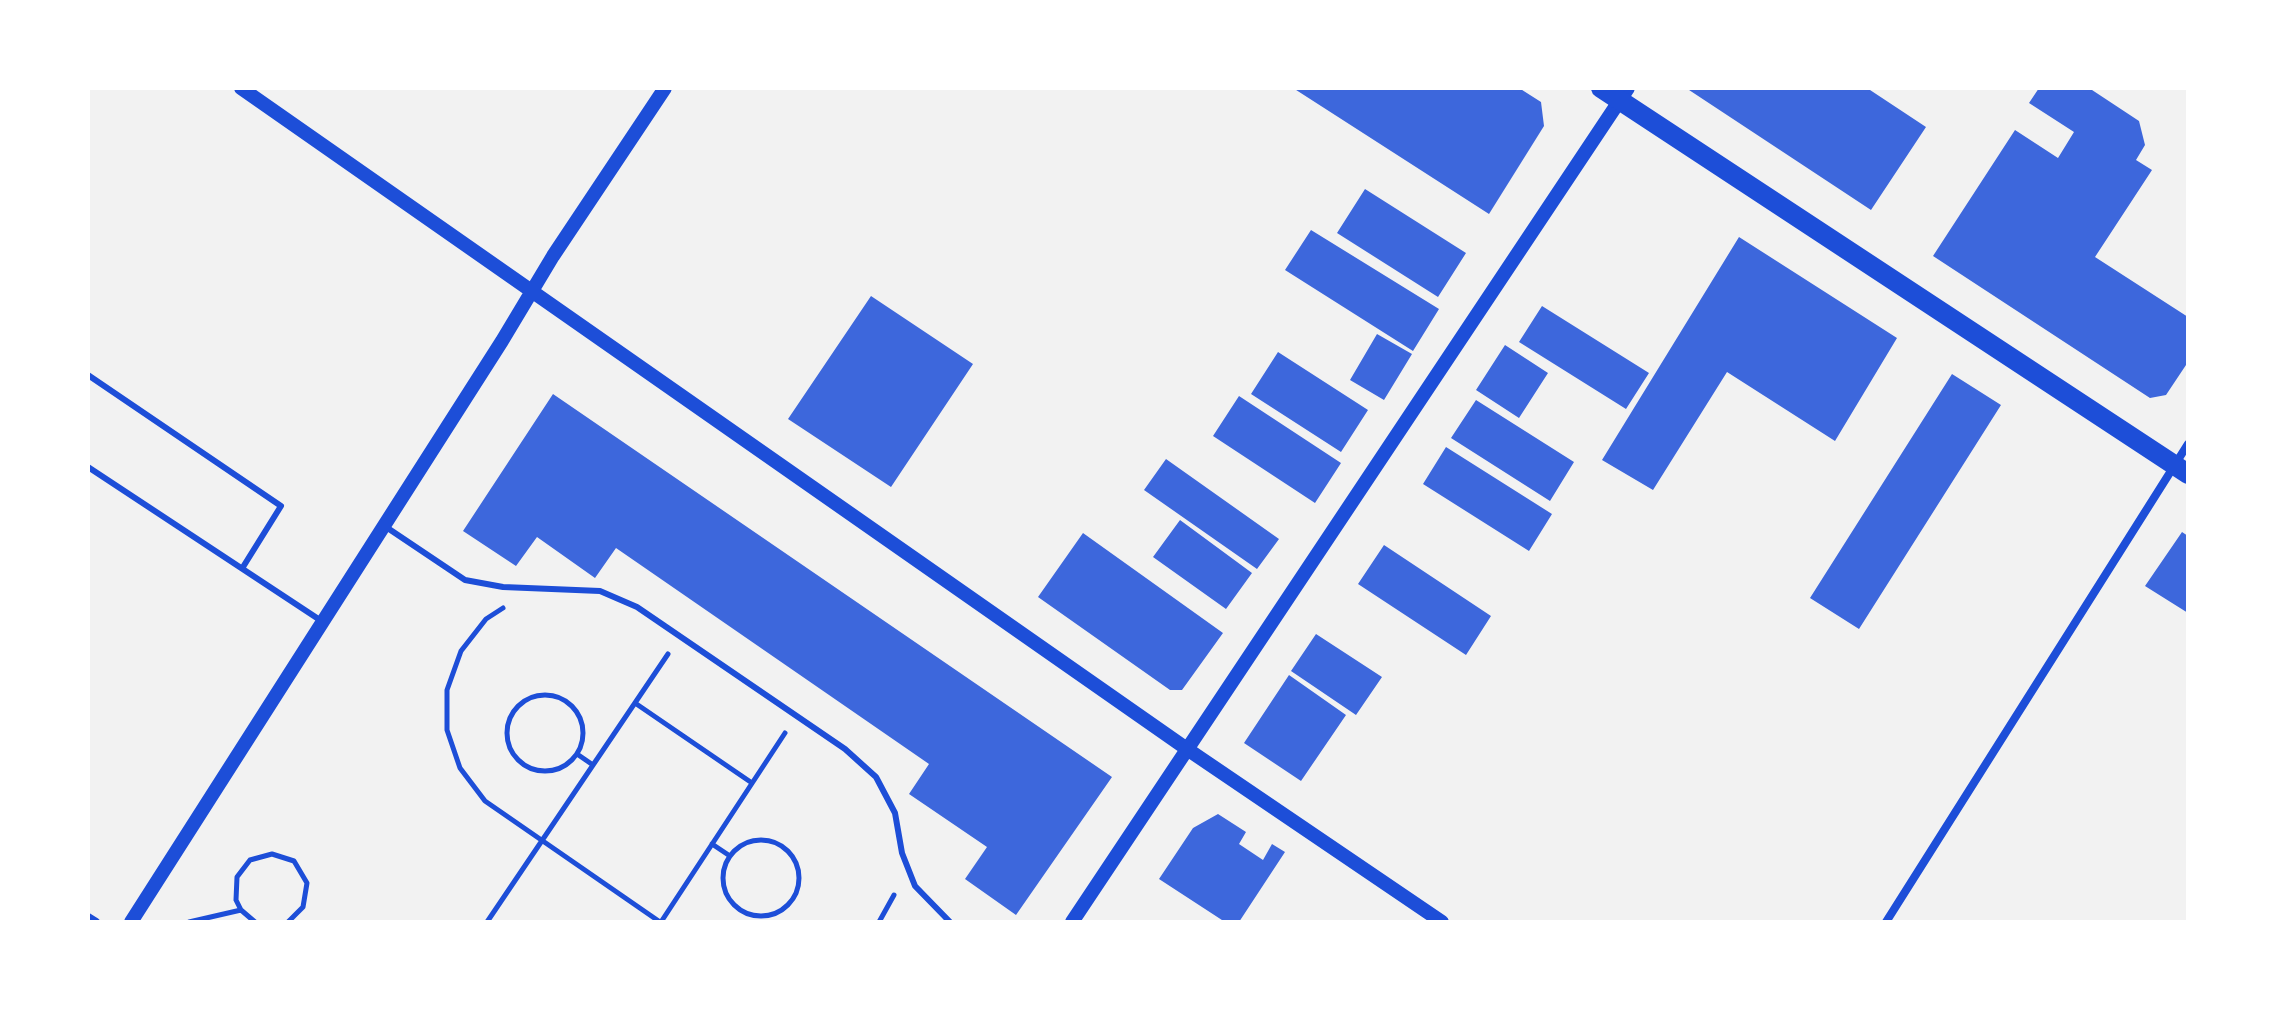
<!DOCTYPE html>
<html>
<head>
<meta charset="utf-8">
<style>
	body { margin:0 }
	#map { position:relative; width:2276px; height:1010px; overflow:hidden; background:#f2f2f2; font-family:"PT Serif",serif }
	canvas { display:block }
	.frame { position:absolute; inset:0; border:90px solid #fff; pointer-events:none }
</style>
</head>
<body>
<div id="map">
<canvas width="2276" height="1010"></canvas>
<div class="frame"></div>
</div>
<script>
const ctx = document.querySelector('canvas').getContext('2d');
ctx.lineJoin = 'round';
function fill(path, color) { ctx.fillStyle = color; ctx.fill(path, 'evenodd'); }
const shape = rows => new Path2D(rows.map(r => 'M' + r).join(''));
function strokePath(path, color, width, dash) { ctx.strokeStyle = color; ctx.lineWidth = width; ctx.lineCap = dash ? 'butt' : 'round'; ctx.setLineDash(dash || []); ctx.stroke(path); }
fill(shape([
	[1293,88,1519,88,1541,102,1544,126,1489,214],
	[1686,88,1867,88,1926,127,1871,210],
	[2039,88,2089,88,2139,121,2145,145,2136,160,2152,170,2095,257,2188,317,2188,362,2166,395,2150,398,1933,256,2015,130,2058,158,2074,132,2029,103],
	[1365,189,1466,253,1438,297,1337,233],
	[1311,230,1439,309,1413,351,1285,270],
	[1739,237,1897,338,1835,441,1727,372,1653,490,1602,460],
	[871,296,973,364,891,487,788,419],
	[1542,306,1649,373,1626,409,1519,342],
	[1377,334,1412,354,1384,400,1350,380],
	[1505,345,1548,373,1519,418,1476,390],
	[1278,352,1368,410,1341,452,1251,394],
	[1952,374,2001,405,1859,629,1810,598],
	[553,394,1112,777,1016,915,965,879,987,847,909,794,929,764,616,548,595,578,537,537,516,566,463,531],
	[1239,396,1341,463,1315,503,1213,436],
	[1476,400,1574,462,1550,501,1451,438],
	[1446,447,1552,514,1529,551,1423,484],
	[1166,459,1279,539,1257,569,1144,490],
	[1180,520,1252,573,1226,609,1153,557],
	[2182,532,2188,536,2188,613,2145,586],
	[1083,533,1223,633,1182,690,1170,690,1038,597],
	[1384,545,1491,616,1466,655,1358,584],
	[1316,634,1382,677,1356,715,1291,671],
	[1289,675,1346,715,1301,781,1244,743],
	[1218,814,1246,832,1239,844,1263,860,1272,844,1285,852,1239,922,1225,922,1159,879,1193,828]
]), '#3d67dc');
strokePath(shape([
	[503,608,486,619,461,651,447,690,447,730,460,768,485,801,660,922],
	'507 733a38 38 0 1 1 76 0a38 38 0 1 1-76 0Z',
	[635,703,752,783],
	[577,754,593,765],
	'723 878a38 38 0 1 1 76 0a38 38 0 1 1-76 0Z',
	[712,844,730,856],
	[189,922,241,910],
	[255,922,241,910,236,900,237,877,250,860,272,854,294,861,307,883,303,907,288,922],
	[487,922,668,654],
	[661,922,785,733],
	[879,922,894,895]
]), '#1d4ed8', 5);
strokePath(shape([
	[88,375,281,506,243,567],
	[88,467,323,622],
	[386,527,465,580,503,587,600,591,637,607,845,749,876,777,895,813,902,853,915,886,950,922]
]), '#1d4ed8', 6);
strokePath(shape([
	[88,917,96,922],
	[1886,922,2188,444]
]), '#1d4ed8', 8);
strokePath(shape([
	[241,88,1187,749,1442,922],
	[131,922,502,341,553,256,665,88],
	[1072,922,1628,88]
]), '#1d4ed8', 14);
strokePath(shape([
	[1601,88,2188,474]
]), '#1d4ed8', 20);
</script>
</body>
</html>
